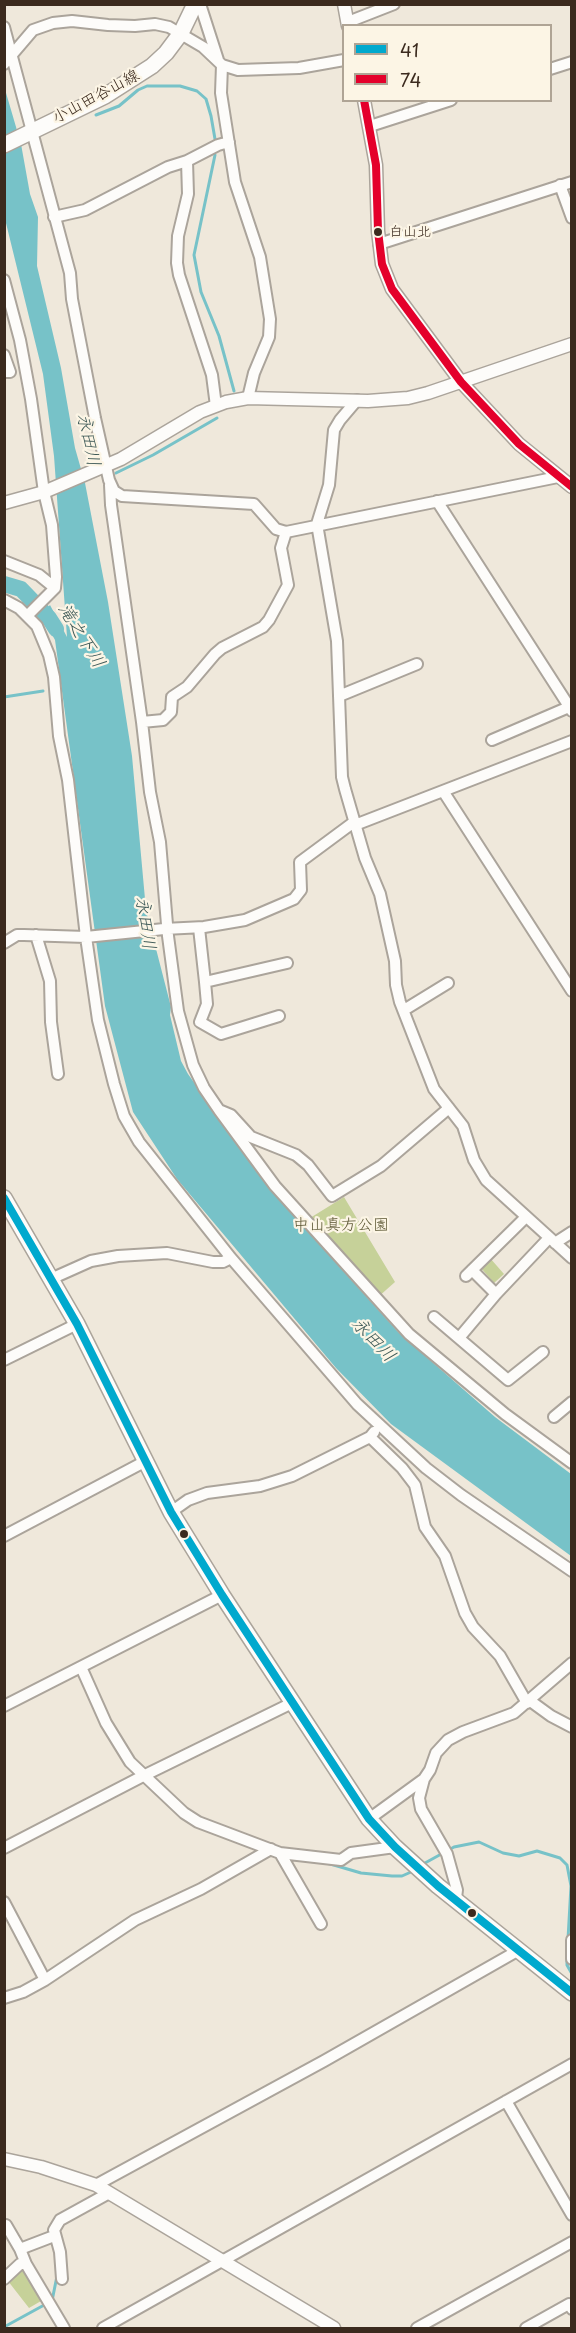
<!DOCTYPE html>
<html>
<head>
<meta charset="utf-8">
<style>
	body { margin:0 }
	#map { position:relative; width:576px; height:2333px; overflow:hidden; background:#efe8db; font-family:"Playpen Sans",sans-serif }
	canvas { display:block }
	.frame { position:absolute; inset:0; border:6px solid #3b2a1e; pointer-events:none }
	.legend { position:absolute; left:342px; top:24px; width:210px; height:78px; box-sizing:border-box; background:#fcf5e5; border:2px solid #afa495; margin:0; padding:8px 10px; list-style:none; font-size:18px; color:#3b2a1e }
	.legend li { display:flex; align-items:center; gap:12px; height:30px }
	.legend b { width:30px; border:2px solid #afa495 }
</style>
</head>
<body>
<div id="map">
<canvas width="576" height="2333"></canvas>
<div class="frame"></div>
<ul class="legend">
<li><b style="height:8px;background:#00a9ce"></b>41</li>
<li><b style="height:8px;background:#e4002b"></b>74</li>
</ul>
</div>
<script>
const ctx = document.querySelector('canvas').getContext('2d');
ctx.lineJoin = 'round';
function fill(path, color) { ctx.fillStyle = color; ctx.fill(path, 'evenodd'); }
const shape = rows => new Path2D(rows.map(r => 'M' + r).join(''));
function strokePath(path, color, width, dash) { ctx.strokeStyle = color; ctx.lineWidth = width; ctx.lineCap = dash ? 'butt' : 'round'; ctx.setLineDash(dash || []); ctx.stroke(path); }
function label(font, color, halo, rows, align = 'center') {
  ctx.font = font + ' "Playpen Sans","Klee One",sans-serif'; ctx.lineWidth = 4.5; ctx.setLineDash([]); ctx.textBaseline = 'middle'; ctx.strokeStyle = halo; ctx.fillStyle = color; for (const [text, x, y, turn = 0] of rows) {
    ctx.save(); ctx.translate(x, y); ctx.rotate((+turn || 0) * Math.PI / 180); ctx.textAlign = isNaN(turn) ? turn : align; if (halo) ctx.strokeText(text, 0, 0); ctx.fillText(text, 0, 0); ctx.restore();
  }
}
fill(shape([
	[344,1197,395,1282,377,1298,310,1218],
	[490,1258,504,1274,494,1283,481,1268],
	[22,2270,41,2301,29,2308,8,2281]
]), '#c6d199');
fill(shape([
	[4,86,21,144,30,194,38,217,37,266,61,368,75,448,85,483,108,602,132,756,146,910,171,1007,170,1015,181,1061,188,1074,274,1194,399,1333,495,1417,571,1474,571,1556,391,1424,336,1368,177,1179,133,1112,105,1006,55,640,41,615,50,605,67,637,54,456,43,374,5,219]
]), '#77c2c8');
strokePath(shape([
	[96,115,119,106,138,90,147,86,180,86,197,91,206,99,211,116,215,139],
	[215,155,194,255,201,292,219,336,234,391],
	[116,473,153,455,217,418],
	[4,697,43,691],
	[327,1863,361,1873,392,1876,402,1876,411,1872],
	[425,1863,454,1847,479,1842,503,1853,519,1856,537,1851,560,1858,567,1865,571,1886,568,1939],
	[567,1958,567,1965,572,1974],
	[52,2301,57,2276],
	[4,2327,46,2304]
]), '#77c2c8', 3);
strokePath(shape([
	[4,584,21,589,49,618,56,629]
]), '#77c2c8', 16);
const minor = shape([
	[200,4,218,60],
	[348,22,394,4],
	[4,27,70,273,72,299,95,418,109,480,114,491,122,496,254,504,276,529,286,532,558,477],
	[4,64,33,30,53,23,72,21,108,25,135,26,155,24,169,27,203,47,222,65,238,70,299,68,344,60],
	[222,65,221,93,235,182,260,257,270,319,269,337,254,373,248,398],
	[550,69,572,62],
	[370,126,451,100],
	[187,161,188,194,178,236,177,263,179,275,212,375,216,406],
	[560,185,572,218],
	[54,217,85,210,168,167,187,161,218,145,229,142],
	[379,244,572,182],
	[4,280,20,340,31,399,44,492,52,525,56,577,55,588,27,616],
	[4,355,10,372,4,372],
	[357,400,340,420,334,430,329,485,317,524,337,641,342,777,345,789,365,858,380,894,395,961,396,985,400,1002,434,1089,463,1126,474,1160,486,1180,572,1258],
	[110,485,111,505,142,722,150,792,160,842,168,936,178,1011,193,1065,204,1088,219,1110,275,1186,409,1334,505,1414,572,1463],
	[437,501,572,711],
	[4,561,39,575,55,588],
	[4,600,19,608,37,626,49,655,54,677,59,736,68,780,86,937,98,1020,114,1084,124,1116,139,1142,231,1258,357,1404,426,1468,461,1495,572,1571],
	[339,696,417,664],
	[142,722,163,720,171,712,172,697,187,687,215,654,222,648,263,627,269,620,288,585,281,548,286,532],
	[492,740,569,707],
	[443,791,572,991],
	[355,825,572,741],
	[199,928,205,982,287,963],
	[36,935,50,981,51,1022,58,1074],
	[4,943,17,935,24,935,86,937,164,929,204,927,245,920,294,899,301,890,300,862,354,822],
	[205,982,207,1004,200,1022,221,1034,279,1016],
	[404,1010,448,983],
	[219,1110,231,1115,251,1137,296,1155,308,1165,332,1196,381,1166,449,1108],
	[555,1243,572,1232],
	[472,1270,496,1294],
	[466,1276,526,1217],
	[53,1278,91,1261,118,1256,167,1253,213,1262,223,1262,231,1258],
	[434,1317,508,1380,543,1352],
	[459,1338,496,1294,549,1238],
	[4,1360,77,1324],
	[554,1417,572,1402],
	[370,1437,402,1468,415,1485,425,1527,445,1556,465,1613,473,1627,500,1656,527,1703],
	[171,1512,188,1500,207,1493,260,1486,292,1476,370,1437,374,1432],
	[4,1536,144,1462],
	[81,1667,106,1723,130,1762,184,1813,198,1822,280,1853,341,1860,351,1853,395,1847],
	[529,1700,551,1716,572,1727],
	[4,1706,222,1595],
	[369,1819,424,1779],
	[4,1848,143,1776,292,1703],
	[280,1853,321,1924],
	[456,1898,457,1890,447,1854,421,1809,419,1798,424,1779,430,1770,436,1753,448,1740,463,1732,514,1713,572,1663],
	[4,1902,45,1980],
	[572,1940,572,1959],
	[4,1998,23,1992,45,1980,135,1920,201,1889,271,1849],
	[506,2101,572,2215],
	[96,2185,324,2061,519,1950],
	[6,2225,20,2249,26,2264],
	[20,2249,54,2236],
	[4,2279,20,2264,26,2264,64,2328],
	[62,2279,60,2252,54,2230,60,2220,109,2193],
	[103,2328,572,2064],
	[417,2328,572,2242],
	[526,2328,569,2304,572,2309]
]);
const tertiary = shape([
	[344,4,348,26],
	[364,100,376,165,378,231,382,264,392,289,461,382,519,444,572,487],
	[4,503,44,492,121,459,200,412,226,402,248,398,368,401,408,398,428,393,572,344],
	[4,2159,41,2167,96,2185,334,2328]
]);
const secondary = shape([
	[4,145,105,96,152,66,166,53,181,33,195,4],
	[4,1198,77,1324,171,1512,222,1595,369,1819,395,1847,438,1886,572,1993]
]);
strokePath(minor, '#aba49b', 14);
strokePath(tertiary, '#aba49b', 15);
strokePath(secondary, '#aba49b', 18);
strokePath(minor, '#fdfcfa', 10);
strokePath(tertiary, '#fdfcfa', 12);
strokePath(secondary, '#fdfcfa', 15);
strokePath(shape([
	[4,1198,77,1324,171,1512,222,1595,369,1819,395,1847,438,1886,572,1993]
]), '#00a9ce', 8);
strokePath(shape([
	[364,100,376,165,378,231,382,264,392,289,461,382,519,444,572,487]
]), '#e4002b', 8);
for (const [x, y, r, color] of [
	[378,232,5,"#3b2a1e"],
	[184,1534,5,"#3b2a1e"],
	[472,1913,5,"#3b2a1e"]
]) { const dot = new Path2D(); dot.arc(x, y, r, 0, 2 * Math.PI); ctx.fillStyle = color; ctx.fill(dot); strokePath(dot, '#fcf5e5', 2); }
label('14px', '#3b2a1e', '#fcf5e5', [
	["白山北",389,232]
], 'left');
label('16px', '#3b2a1e', '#fcf5e5', [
	["小山田谷山線",96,97,-28]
]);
label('16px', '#5b5633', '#fcf5e5', [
	["中山真方公園",341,1226]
]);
label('italic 18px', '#3e5957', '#fcf5e5', [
	["永田川",88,440,78],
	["滝之下川",81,636,58],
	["永田川",145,923,82],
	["永田川",373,1340,46]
]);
</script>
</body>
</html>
